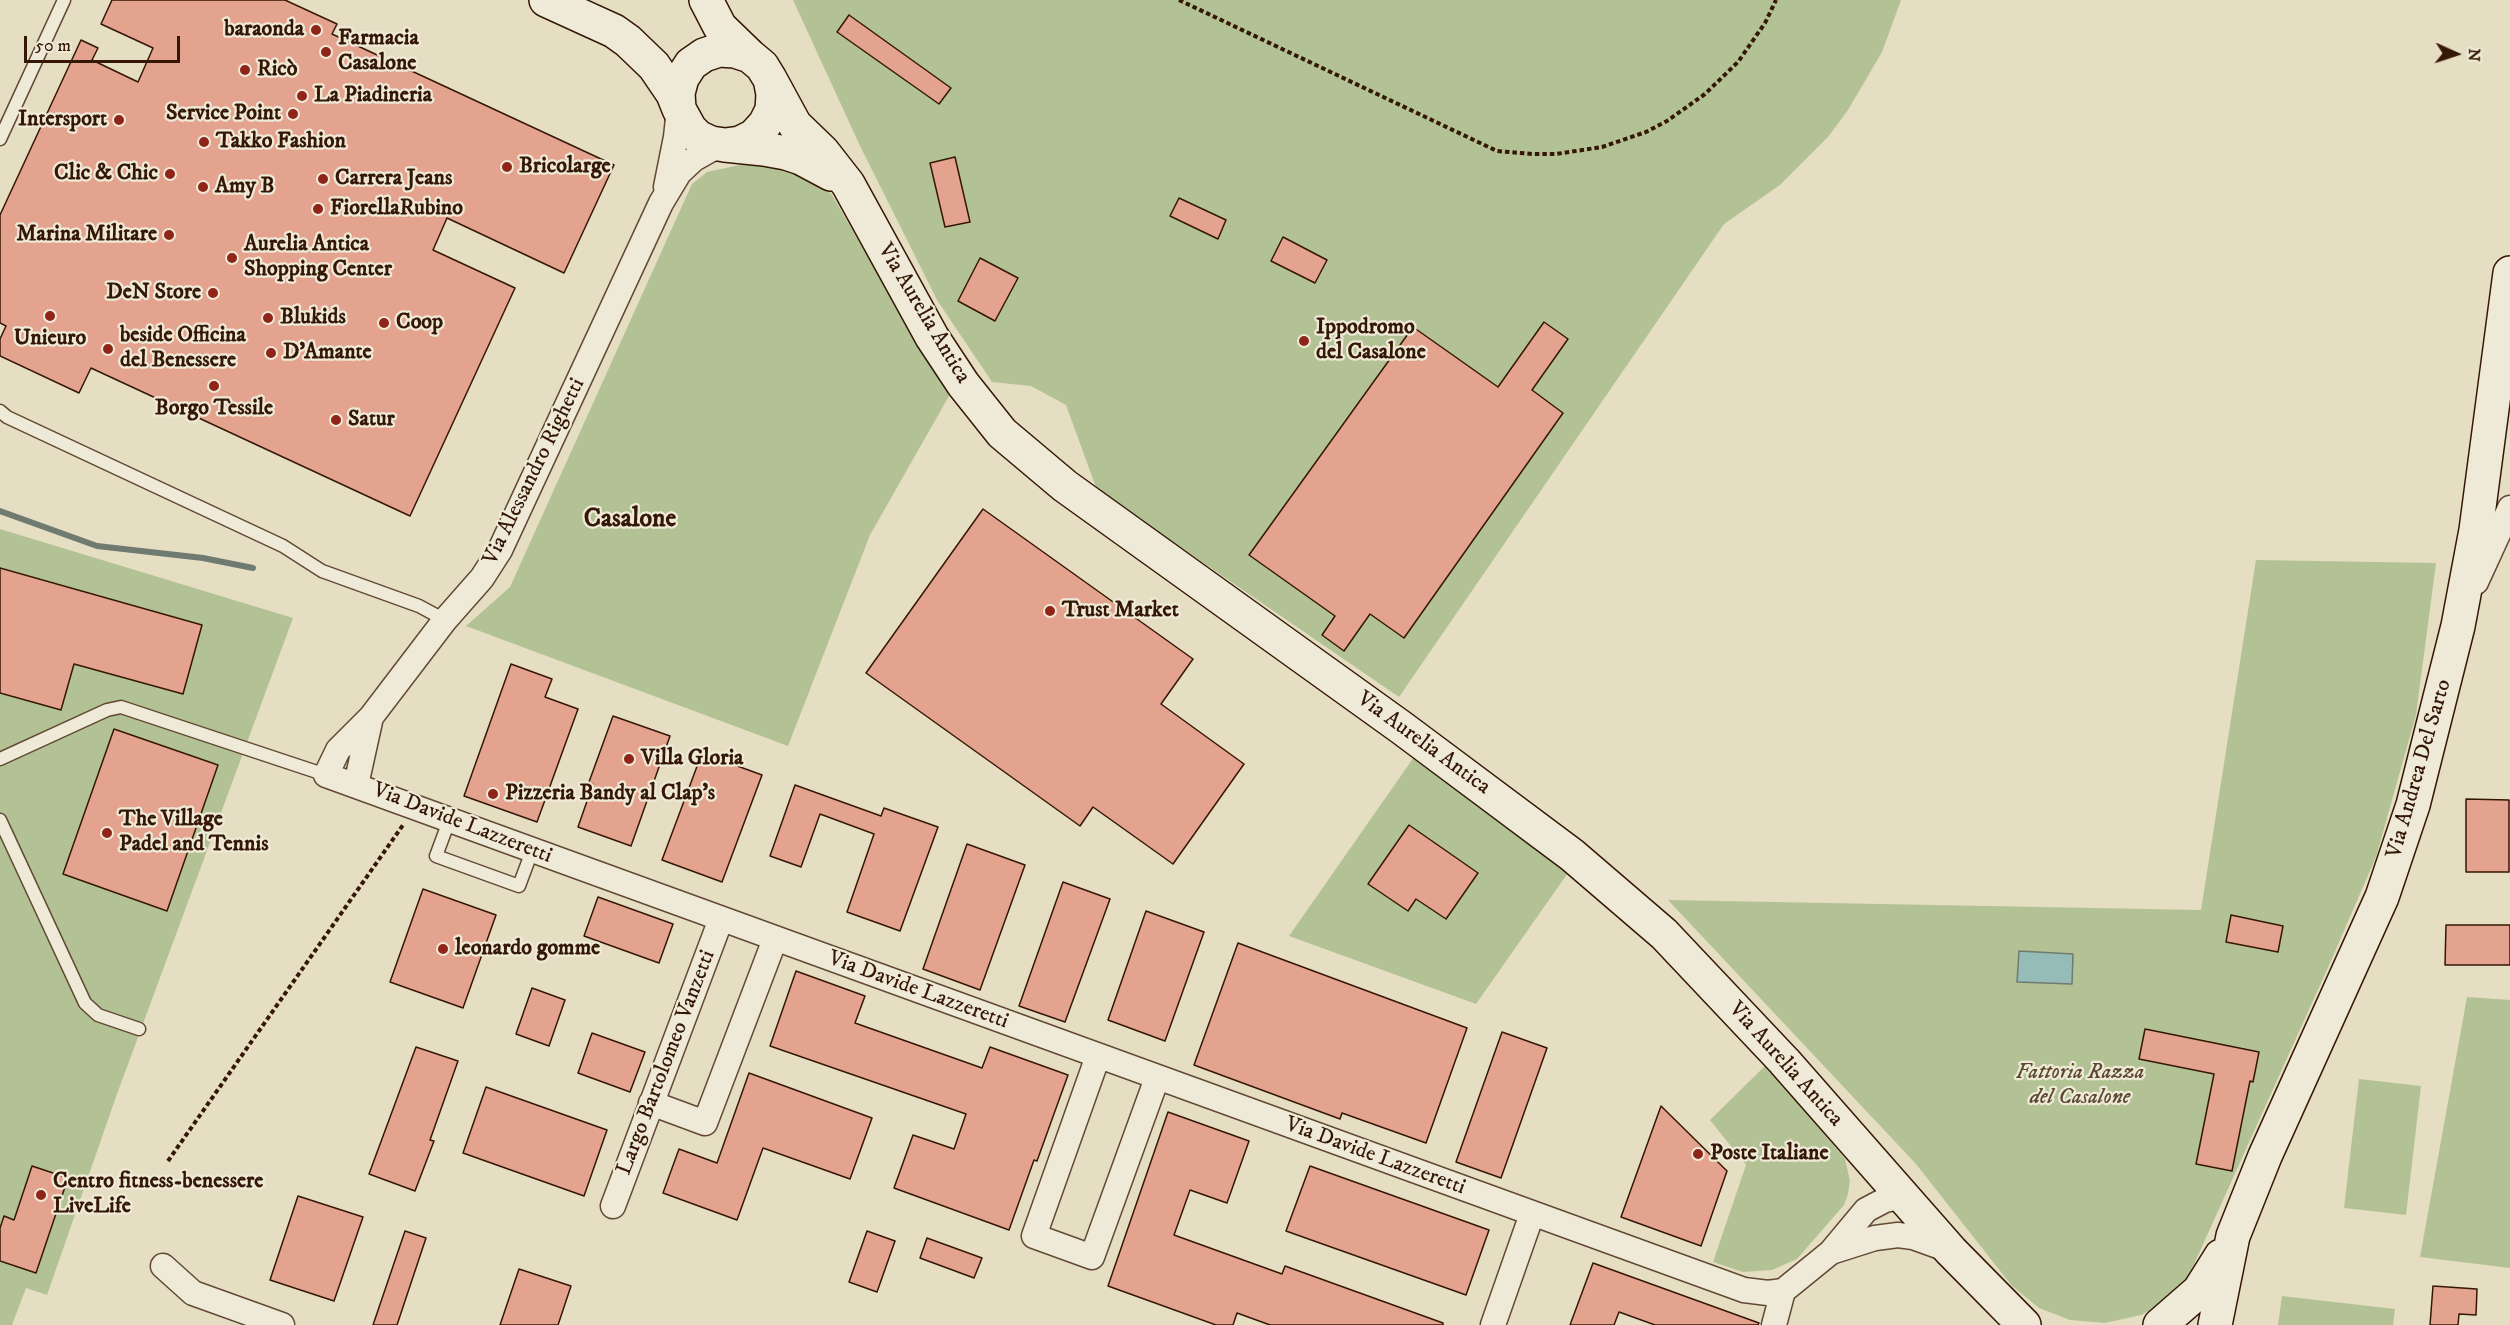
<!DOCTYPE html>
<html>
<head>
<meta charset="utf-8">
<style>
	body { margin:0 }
	#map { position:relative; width:2510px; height:1325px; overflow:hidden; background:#e6dec2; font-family:"IM FELL DW Pica",serif }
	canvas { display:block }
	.north { position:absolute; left:2426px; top:24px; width:60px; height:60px; -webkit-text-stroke:4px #efead7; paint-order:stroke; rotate:93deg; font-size:16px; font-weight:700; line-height:24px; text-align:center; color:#351705 }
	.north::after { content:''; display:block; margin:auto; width:21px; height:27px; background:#351705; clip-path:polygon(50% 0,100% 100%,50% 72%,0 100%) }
	.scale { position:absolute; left:24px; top:36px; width:156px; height:27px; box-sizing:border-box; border:3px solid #351705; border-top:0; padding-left:8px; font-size:18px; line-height:21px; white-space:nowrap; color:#351705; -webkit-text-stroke:4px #efead7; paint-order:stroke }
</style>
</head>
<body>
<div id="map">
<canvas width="2510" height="1325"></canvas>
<div class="north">N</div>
<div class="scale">50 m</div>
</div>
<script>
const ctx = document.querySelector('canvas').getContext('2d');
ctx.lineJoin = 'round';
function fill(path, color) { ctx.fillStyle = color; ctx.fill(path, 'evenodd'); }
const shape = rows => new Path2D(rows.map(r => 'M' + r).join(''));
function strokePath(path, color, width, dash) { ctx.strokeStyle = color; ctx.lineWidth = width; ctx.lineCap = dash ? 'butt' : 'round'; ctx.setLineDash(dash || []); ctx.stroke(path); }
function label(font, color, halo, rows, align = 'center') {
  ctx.font = font + ' "IM FELL DW Pica",serif'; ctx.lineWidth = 4.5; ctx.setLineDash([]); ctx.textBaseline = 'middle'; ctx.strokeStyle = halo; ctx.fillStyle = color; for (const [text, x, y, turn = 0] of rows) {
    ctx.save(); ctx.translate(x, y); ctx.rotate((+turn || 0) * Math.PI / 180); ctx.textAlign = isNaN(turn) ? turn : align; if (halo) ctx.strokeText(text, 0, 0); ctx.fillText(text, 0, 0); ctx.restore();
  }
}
fill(shape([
	[793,0,1901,0,1882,52,1848,110,1828,137,1780,185,1724,224,1399,697,1097,490,1066,405,1031,386,992,382,937,300,861,148],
	[763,160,823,184,832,195,949,396,870,535,788,746,466,626,510,587,692,184,707,172],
	[0,529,293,618,117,1094,47,1295,26,1288,12,1325,0,1325],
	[2256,560,2436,563,2416,715,2376,857,2330,963,2186,1282,2158,1306,2141,1315,2105,1323,2070,1320,2039,1308,2012,1286,1916,1164,1668,900,2201,910],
	[1414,757,1570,870,1476,1004,1289,936],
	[2467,997,2510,1000,2510,1268,2420,1257],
	[1766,1065,1845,1159,1850,1181,1848,1194,1844,1205,1797,1259,1772,1270,1743,1272,1713,1262,1746,1165,1710,1120],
	[2359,1079,2421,1086,2406,1215,2344,1208],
	[2282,1296,2395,1309,2393,1325,2278,1325]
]), '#b3c295');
const water = shape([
	[2019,951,2073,954,2072,984,2017,982,2019,951]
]);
fill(water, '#96bcb7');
strokePath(water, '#6f7a70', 1.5);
strokePath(shape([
	[0,511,97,546,203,558,253,568]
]), '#6f7a70', 6);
const building = shape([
	[112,0,285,0,337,24,332,34,614,165,564,273,447,218,433,250,515,288,410,516,91,368,79,393,0,356,0,339,6,326,0,323,0,215,81,40,98,48,92,60,138,82,153,48,101,24,112,0],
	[849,15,951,88,939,104,837,32,849,15],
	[955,157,970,222,945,227,930,163,955,157],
	[1179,198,1226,220,1218,239,1170,216,1179,198],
	[1283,237,1327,260,1315,283,1271,261,1283,237],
	[980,258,1018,278,995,321,958,301,980,258],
	[1544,322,1568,339,1532,390,1563,413,1404,638,1370,614,1344,651,1322,635,1335,616,1249,555,1413,327,1498,387,1544,322],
	[983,509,1193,659,1161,704,1244,764,1173,864,1093,807,1080,826,866,673,983,509],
	[0,568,202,625,183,694,74,664,61,710,0,693,0,568],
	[511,664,552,679,545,697,578,709,537,822,464,796,511,664],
	[613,716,670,736,631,846,578,827,593,784,589,782,613,716],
	[114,729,218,765,167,911,63,874,114,729],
	[702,753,762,775,722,882,662,860,702,753],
	[795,785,881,816,884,808,938,827,900,931,847,912,874,834,820,814,801,867,770,856,795,785],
	[2466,799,2509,800,2509,872,2466,872,2466,799],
	[1409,825,1478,873,1446,919,1416,899,1408,911,1368,884,1409,825],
	[967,844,1025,865,980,990,923,969,967,844],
	[1063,882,1110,899,1065,1022,1019,1006,1063,882],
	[423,889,496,915,463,1008,390,982,423,889],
	[598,897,673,924,659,963,584,936,598,897],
	[1146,911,1204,932,1165,1041,1108,1020,1146,911],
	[2231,915,2283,926,2278,952,2226,942,2231,915],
	[2446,925,2510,925,2510,965,2445,965,2446,925],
	[1238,943,1467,1028,1426,1143,1342,1113,1340,1119,1194,1065,1238,943],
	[796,971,865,996,855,1023,982,1068,990,1047,1068,1075,1037,1161,1034,1160,1009,1230,894,1188,913,1135,954,1149,966,1114,770,1046,796,971],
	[532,988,565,1000,549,1046,516,1034,532,988],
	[2145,1029,2259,1052,2253,1082,2250,1081,2232,1171,2196,1164,2214,1074,2139,1059,2145,1029],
	[1502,1032,1547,1048,1501,1178,1456,1162,1502,1032],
	[592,1033,645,1052,630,1092,578,1073,592,1033],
	[416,1047,458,1061,430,1140,434,1141,415,1191,369,1174,416,1047],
	[749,1073,872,1118,850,1179,763,1148,737,1220,663,1193,679,1149,717,1163,749,1073],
	[486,1087,607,1130,584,1196,463,1153,486,1087],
	[1661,1106,1727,1171,1701,1246,1621,1217,1661,1106],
	[1168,1112,1249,1141,1227,1203,1190,1190,1174,1235,1282,1274,1285,1266,1443,1323,1443,1325,1270,1325,1237,1313,1233,1325,1216,1325,1108,1286,1168,1112],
	[32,1166,68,1178,36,1273,0,1261,0,1228,4,1216,14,1220,32,1166],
	[1310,1166,1489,1230,1466,1295,1286,1231,1310,1166],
	[298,1196,363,1217,334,1301,270,1280,298,1196],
	[405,1231,426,1238,397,1325,373,1325,405,1231],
	[867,1231,895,1241,877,1292,849,1282,867,1231],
	[927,1238,982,1258,974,1278,920,1258,927,1238],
	[1593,1263,1759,1323,1758,1325,1655,1325,1619,1312,1614,1325,1570,1325,1593,1263],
	[519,1269,571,1286,558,1325,500,1325,519,1269],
	[2433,1286,2477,1289,2476,1315,2459,1314,2458,1325,2430,1325,2433,1286]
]);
fill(building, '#e4a38e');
strokePath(building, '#351705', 1.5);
const lane = shape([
	[0,139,64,0],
	[0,411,7,417,283,546,322,571,419,606,445,620],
	[0,759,107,710,121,707,326,775],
	[0,820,85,1003,98,1015,139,1029],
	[449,821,436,856,519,886,532,851]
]);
const street = shape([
	[719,145,694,159,679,173,661,203,500,550,482,578,445,620,371,717,338,750,326,775,1744,1290,1768,1293,1783,1291,1831,1252,1866,1210,1885,1200,1904,1196],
	[666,187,676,137,679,109],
	[2476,582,2510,508],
	[356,785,371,717],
	[1098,1056,1034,1236,1092,1257,1157,1078],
	[651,1103,705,1123,775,939],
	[613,1206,721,919],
	[1831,1252,1875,1238,1898,1235,1913,1237,1949,1250],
	[163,1266,193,1293,282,1325],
	[1493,1325,1532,1214],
	[1774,1325,1783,1291]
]);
const secondary = shape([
	[546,0,614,31,628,41,654,66,673,94,679,109],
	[706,0,720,27,750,56],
	[770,79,795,125,823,152,848,184,932,337,963,384,1002,433,1065,486,1402,728,1572,855,1664,934,1784,1061,1951,1251,2024,1325],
	[725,145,740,143,754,136,765,124,772,110,773,94,770,79,762,66,750,56,735,51,719,50,704,55,691,64,682,78,678,93,679,109,690,129,698,137,711,143,725,145,764,149,786,153,801,158,831,174],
	[2160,1325,2199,1291,2221,1256],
	[2215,1325,2233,1236,2265,1156,2382,897,2413,805,2458,626,2476,530,2510,273]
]);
strokePath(lane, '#614934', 15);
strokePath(street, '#614934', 27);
strokePath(secondary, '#351705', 36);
strokePath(shape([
	[1179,0,1497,151,1532,154,1556,154,1602,147,1646,132,1667,121,1705,94,1738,62,1765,23,1776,0],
	[168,1161,403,825]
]), '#351705', 4, [4.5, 3]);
strokePath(lane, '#efead7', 12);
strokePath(street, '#efead7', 24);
strokePath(secondary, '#efead7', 33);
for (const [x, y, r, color] of [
	[316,30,6,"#8f2418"],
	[326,52,6,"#8f2418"],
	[245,70,6,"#8f2418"],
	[302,96,6,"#8f2418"],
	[293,114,6,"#8f2418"],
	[119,120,6,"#8f2418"],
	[204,142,6,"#8f2418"],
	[507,167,6,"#8f2418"],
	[170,174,6,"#8f2418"],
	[323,179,6,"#8f2418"],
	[203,187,6,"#8f2418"],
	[318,209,6,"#8f2418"],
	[169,235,6,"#8f2418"],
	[232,258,6,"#8f2418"],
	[213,293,6,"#8f2418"],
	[50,316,6,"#8f2418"],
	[268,318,6,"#8f2418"],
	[384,323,6,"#8f2418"],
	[1304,341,6,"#8f2418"],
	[108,349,6,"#8f2418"],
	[271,353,6,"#8f2418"],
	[214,386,6,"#8f2418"],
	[336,420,6,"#8f2418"],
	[1050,611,6,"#8f2418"],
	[629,759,6,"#8f2418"],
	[493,794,6,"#8f2418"],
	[107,833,6,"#8f2418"],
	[443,949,6,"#8f2418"],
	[1698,1154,6,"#8f2418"],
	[41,1195,6,"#8f2418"]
]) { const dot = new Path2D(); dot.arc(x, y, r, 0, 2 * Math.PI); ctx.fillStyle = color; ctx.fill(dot); strokePath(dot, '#efead7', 2); }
label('bold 22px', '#351705', '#efead7', [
	["baraonda",304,30,"right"],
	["Farmacia",338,39],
	["Casalone",338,64],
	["Ricò",257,70],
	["La Piadineria",314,96],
	["Service Point",281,114,"right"],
	["Intersport",107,120,"right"],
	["Takko Fashion",216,142],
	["Bricolarge",519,167],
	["Clic & Chic",158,174,"right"],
	["Carrera Jeans",335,179],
	["Amy B",215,187],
	["FiorellaRubino",330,209],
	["Marina Militare",157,235,"right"],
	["Aurelia Antica",244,245],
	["Shopping Center",244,270],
	["DeN Store",201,293,"right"],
	["Blukids",280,318],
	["Coop",396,323],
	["Ippodromo",1316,328],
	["del Casalone",1316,353],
	["beside Officina",120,336],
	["del Benessere",120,361],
	["Unieuro",50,339,"center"],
	["D'Amante",283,353],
	["Borgo Tessile",214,409,"center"],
	["Satur",348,420],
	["Trust Market",1062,611],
	["Villa Gloria",641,759],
	["Pizzeria Bandy al Clap's",505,794],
	["The Village",119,820],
	["Padel and Tennis",119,845],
	["leonardo gomme",455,949],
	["Poste Italiane",1710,1154],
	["Centro fitness-benessere",53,1182],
	["LiveLife",53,1207]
], 'left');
label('22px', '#351705', '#efead7', [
	["Via Aurelia Antica",923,314,59],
	["Via Alessandro Righetti",535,472,-64],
	["Via Aurelia Antica",1423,744,36],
	["Via Andrea Del Sarto",2420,769,-74],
	["Via Davide Lazzeretti",462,824,21],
	["Via Davide Lazzeretti",918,991,20],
	["Largo Bartolomeo Vanzetti",667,1063,-69],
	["Via Aurelia Antica",1785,1065,48],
	["Via Davide Lazzeretti",1375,1157,20]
]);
label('italic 22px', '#5b4a30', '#efead7', [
	["Fattoria Razza",2080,1073],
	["del Casalone",2080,1098]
]);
label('bold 26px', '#351705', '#efead7', [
	["Casalone",630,521]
]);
</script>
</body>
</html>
